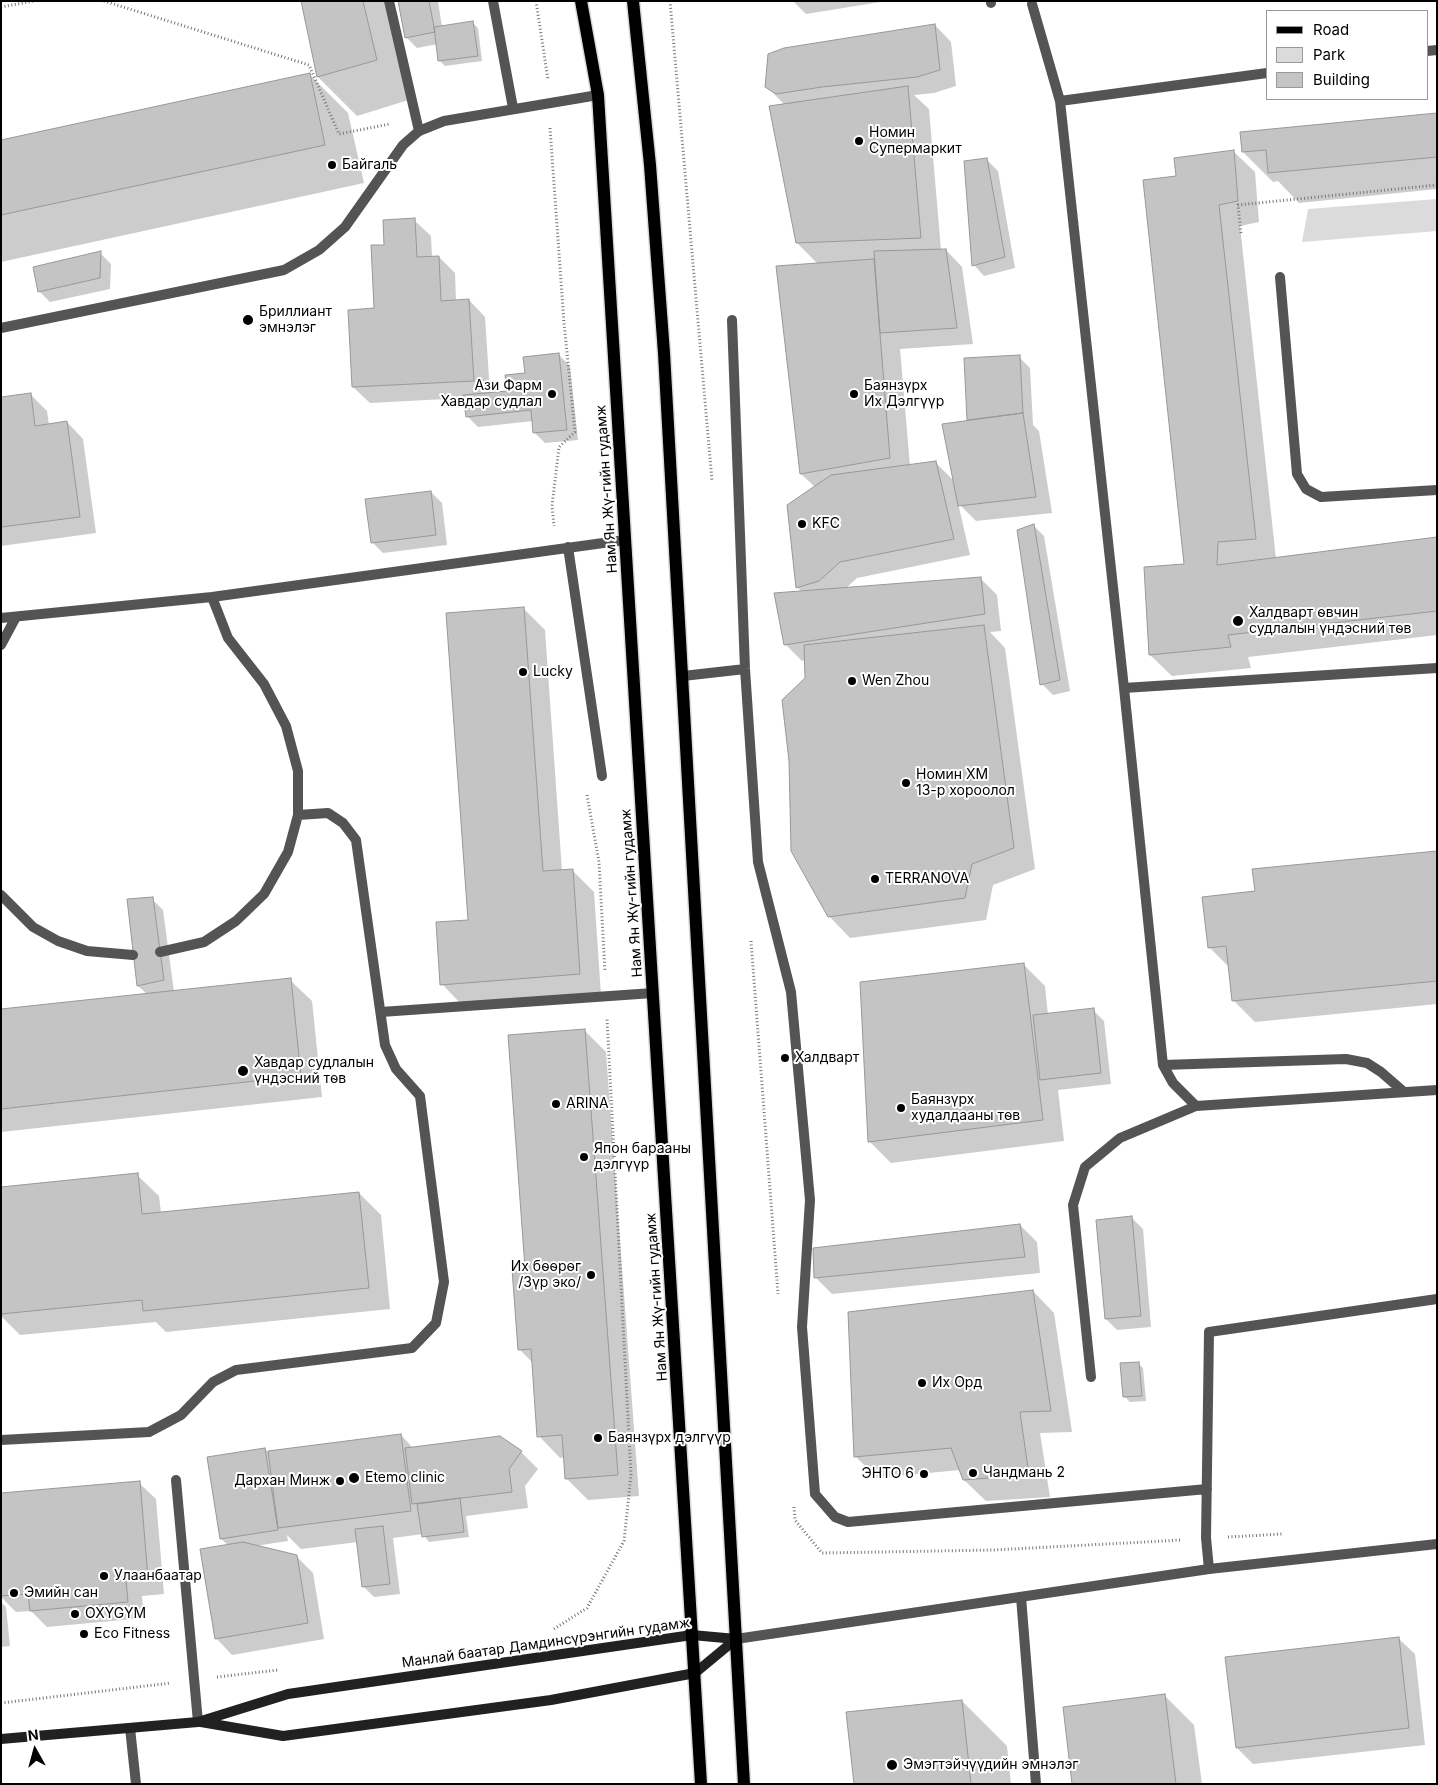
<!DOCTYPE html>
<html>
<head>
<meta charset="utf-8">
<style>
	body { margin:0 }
	#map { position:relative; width:1438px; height:1785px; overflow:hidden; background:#fff; font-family:Inter,sans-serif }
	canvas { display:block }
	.frame { position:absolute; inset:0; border:2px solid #000; pointer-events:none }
	.legend { position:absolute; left:1266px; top:10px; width:162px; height:90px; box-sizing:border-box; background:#fff; border:1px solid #999; margin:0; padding:6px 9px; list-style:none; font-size:15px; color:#000 }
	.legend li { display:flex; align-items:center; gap:10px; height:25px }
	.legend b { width:25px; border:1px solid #999 }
	.north { position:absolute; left:10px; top:1725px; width:50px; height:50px; -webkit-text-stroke:4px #fff; paint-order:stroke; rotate:353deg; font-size:14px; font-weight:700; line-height:20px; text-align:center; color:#000 }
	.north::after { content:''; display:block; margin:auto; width:18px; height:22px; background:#000; clip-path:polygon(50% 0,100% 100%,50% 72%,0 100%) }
</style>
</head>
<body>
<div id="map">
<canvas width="1438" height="1785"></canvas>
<div class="frame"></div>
<ul class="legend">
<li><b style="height:6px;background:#000"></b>Road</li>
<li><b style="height:14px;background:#dbdbdb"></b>Park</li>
<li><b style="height:14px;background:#c4c4c4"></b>Building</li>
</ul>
<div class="north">N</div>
</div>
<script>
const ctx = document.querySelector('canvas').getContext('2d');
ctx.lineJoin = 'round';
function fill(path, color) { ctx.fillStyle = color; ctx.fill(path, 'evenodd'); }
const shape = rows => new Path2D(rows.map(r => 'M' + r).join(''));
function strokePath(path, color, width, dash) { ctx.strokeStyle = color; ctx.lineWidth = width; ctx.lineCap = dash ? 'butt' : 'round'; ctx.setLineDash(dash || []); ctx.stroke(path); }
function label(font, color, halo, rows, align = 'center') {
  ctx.font = font + ' Inter,sans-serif'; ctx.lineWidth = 4; ctx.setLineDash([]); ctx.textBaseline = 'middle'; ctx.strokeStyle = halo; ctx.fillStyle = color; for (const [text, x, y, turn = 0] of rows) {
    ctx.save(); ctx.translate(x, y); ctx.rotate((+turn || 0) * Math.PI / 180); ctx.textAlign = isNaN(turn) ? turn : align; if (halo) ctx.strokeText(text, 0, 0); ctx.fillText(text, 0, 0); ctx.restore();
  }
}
fill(shape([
	[1437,199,1437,231,1302,242,1308,209]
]), '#dbdbdb');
fill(shape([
	[302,1,392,1,415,98,357,116,318,77],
	[399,1,438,1,442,27,473,23,478,28,482,61,445,66,440,61,438,44,417,48,406,37],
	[793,1,887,1,806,14],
	[935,25,951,42,956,86,934,93,914,95,929,109,941,250,946,250,962,267,973,344,900,349,910,466,935,462,955,482,970,421,965,359,1019,357,1030,368,1033,425,1039,431,1052,513,976,521,958,503,970,555,857,578,845,589,980,578,997,595,1001,631,990,632,1005,648,1035,869,993,885,986,920,850,938,829,916,806,660,802,661,785,644,802,592,797,587,815,487,801,474,818,264,797,243,785,105,766,86],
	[309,74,348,113,364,183,1,262,1,141],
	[1437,114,1437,189,1299,203,1278,181,1273,182,1243,152],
	[1233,151,1255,172,1259,222,1240,226,1276,559,1437,539,1437,635,1248,657,1251,668,1172,676,1150,655,1185,565,1178,177],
	[987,160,998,171,1015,268,984,276,974,265],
	[414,220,431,236,432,257,439,257,455,273,456,301,469,300,485,317,490,393,508,392,526,374,559,355,570,366,578,440,545,443,534,432,533,421,478,427,467,416,465,398,370,403,353,387,376,310,385,246],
	[100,253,111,264,110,289,50,302,39,291],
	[30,394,47,411,49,425,67,422,83,439,96,533,1,546,1,398],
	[431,492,442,503,447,545,383,553,372,542],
	[1033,525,1044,536,1070,691,1053,695,1042,684],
	[523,608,545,630,562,871,572,870,594,892,601,995,463,1006,442,984,469,921],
	[1437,852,1437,1004,1255,1022,1233,1000,1230,968,1209,947,1256,892],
	[152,899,163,910,174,992,290,980,312,1001,322,1097,1,1132,1,1011,148,995,138,986],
	[1023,964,1045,986,1048,1015,1093,1010,1104,1021,1111,1084,1058,1090,1064,1141,891,1163,869,1141],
	[584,1030,606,1052,639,1496,588,1500,567,1479,565,1457,560,1458,539,1436,533,1363,519,1349,526,1270],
	[137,1175,159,1196,161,1213,359,1193,381,1215,390,1309,166,1332,156,1322,20,1335,1,1316,1,1238],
	[1132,1218,1143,1229,1151,1327,1117,1330,1106,1319],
	[1020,1225,1037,1242,1040,1273,832,1294,815,1277],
	[1033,1291,1054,1313,1072,1432,1040,1433,1050,1497,986,1501,964,1480,960,1470,877,1478,855,1456],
	[1138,1363,1143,1368,1146,1401,1130,1402,1125,1397],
	[401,1435,413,1448,500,1437,521,1452,538,1469,525,1486,528,1508,466,1516,469,1537,429,1542,423,1534,393,1538,400,1594,374,1597,363,1586,358,1542,301,1549,287,1535,288,1541,255,1546,296,1556,313,1573,324,1639,232,1655,216,1638,228,1545,221,1539,265,1449,268,1452],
	[139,1483,156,1499,164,1594,142,1596,144,1618,47,1627,31,1611,16,1612,1,1597,1,1495],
	[1,1602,6,1607,10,1646,1,1647],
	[1398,1638,1415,1654,1425,1745,1253,1764,1237,1748],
	[1164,1695,1194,1725,1202,1784,1074,1784],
	[962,1701,1007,1746,1011,1784,855,1784]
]), '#0003');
const building = shape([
	[301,1,363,1,377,60,317,77,301,1],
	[398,1,429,1,435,32,405,38,398,1],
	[473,21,478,56,438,61,434,27,473,21],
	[935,24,940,70,917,77,822,87,776,94,765,87,768,54,784,48,935,24],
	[310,73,325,145,1,215,1,140,310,73],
	[908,86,921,238,796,243,769,106,908,86],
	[1437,113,1437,157,1268,173,1266,150,1242,152,1240,132,1437,113],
	[1234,150,1238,201,1219,205,1256,539,1218,542,1217,565,1437,537,1437,611,1228,635,1231,647,1149,655,1144,567,1184,564,1143,180,1176,176,1174,158,1234,150],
	[987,158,1005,257,972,266,964,161,987,158],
	[415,218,417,257,439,256,441,301,469,299,474,381,352,387,348,310,374,308,371,245,384,245,383,220,415,218],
	[946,249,957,328,880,333,874,251,946,249],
	[101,251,100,278,38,292,33,267,101,251],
	[874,259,890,458,800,474,776,266,874,259],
	[559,353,567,430,533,433,531,410,466,417,463,395,507,391,505,375,525,373,523,357,559,353],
	[1020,355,1023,413,967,420,964,358,1020,355],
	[31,393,35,426,67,421,80,517,1,527,1,397,31,393],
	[1023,413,1036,497,958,506,942,424,1023,413],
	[936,461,954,539,840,562,819,581,796,588,787,505,831,475,936,461],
	[431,491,436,535,371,543,365,499,431,491],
	[1034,524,1060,680,1040,685,1017,530,1034,524],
	[981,577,985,614,784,645,774,593,981,577],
	[524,607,543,871,573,869,580,974,440,985,436,922,468,920,446,613,524,607],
	[984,625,1014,848,972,864,965,898,828,917,791,851,789,761,782,700,805,678,804,645,984,625],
	[1437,851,1437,981,1232,1001,1226,946,1208,948,1202,897,1255,891,1252,869,1437,851],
	[153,897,164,980,137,986,127,899,153,897],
	[1024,963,1043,1120,868,1142,860,982,1024,963],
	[291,978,301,1076,1,1109,1,1009,291,978],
	[1094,1008,1101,1073,1040,1080,1033,1015,1094,1008],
	[585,1029,618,1475,565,1479,562,1435,537,1437,531,1349,518,1350,512,1269,525,1268,508,1035,585,1029],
	[138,1173,142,1214,359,1192,369,1288,143,1311,142,1300,1,1314,1,1187,138,1173],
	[1132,1216,1141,1316,1105,1319,1096,1220,1132,1216],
	[1020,1224,1025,1257,814,1278,813,1248,1020,1224],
	[1033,1290,1051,1411,1020,1412,1029,1475,963,1480,951,1448,854,1457,848,1312,1033,1290],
	[1139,1362,1142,1396,1123,1397,1120,1363,1139,1362],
	[401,1434,411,1511,278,1528,268,1451,401,1434],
	[500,1436,522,1451,509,1469,512,1492,412,1504,405,1448,500,1436],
	[265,1448,278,1530,220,1539,207,1457,265,1448],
	[140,1481,148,1578,126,1580,128,1602,30,1611,28,1594,1,1596,1,1493,140,1481],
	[460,1498,464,1532,422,1537,417,1504,460,1498],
	[383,1526,390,1584,362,1587,355,1529,383,1526],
	[243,1542,297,1555,308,1623,215,1639,200,1549,243,1542],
	[1399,1637,1409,1728,1236,1748,1225,1657,1399,1637],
	[1165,1694,1176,1784,1072,1784,1063,1707,1165,1694],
	[962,1700,971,1784,854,1784,846,1712,962,1700]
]);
fill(building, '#c4c4c4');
strokePath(building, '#989898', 1);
const primary = shape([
	[581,1,598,95,701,1784],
	[633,1,650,165,664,353,744,1784]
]);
strokePath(primary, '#dbdbdb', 15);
strokePath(shape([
	[104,1,309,65,339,134,390,124],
	[536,1,548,80],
	[670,1,712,481],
	[1,7,34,1],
	[550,128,564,323,575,432,559,447,552,506,554,526],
	[1241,233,1238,205,1437,185],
	[587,795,599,862,605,972],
	[751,941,778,1294],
	[794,1507,795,1520,822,1553,994,1550,1182,1540],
	[1228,1537,1282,1534],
	[554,1629,587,1608,624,1541,631,1475,607,1019],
	[217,1677,278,1670],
	[1,1703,171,1683]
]), '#767676', 3, [1, 2.5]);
strokePath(shape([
	[493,1,513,108],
	[991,1,991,3],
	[1032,4,1060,101,1124,688],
	[1427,51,1437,50],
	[1060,101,1267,73],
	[1280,277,1297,474,1306,489,1321,497,1437,490],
	[732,320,745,669,758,862,791,992,810,1200,802,1327,815,1494,835,1517,848,1522,1207,1489],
	[568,547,602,776],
	[1,618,212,597,625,540],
	[1,645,16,617],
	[1437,668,1124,688,1163,1065,1173,1083,1196,1106,1437,1090],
	[683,676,745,669],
	[1,895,33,927,58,941,87,951,133,955],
	[160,952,204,942,236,921,264,894,288,852,298,815,298,771,286,726,264,684,228,638,212,597],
	[381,1012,653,993],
	[1163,1065,1346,1059,1367,1063,1381,1072,1404,1092],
	[1091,1377,1073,1205,1085,1167,1120,1138,1196,1106],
	[1,1440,149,1432,181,1415,213,1382,236,1370,412,1348,436,1323,444,1282,420,1096,396,1069,385,1045,356,840,343,823,328,813,298,815],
	[176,1480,198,1722],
	[1209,1569,1206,1538,1209,1332,1437,1299]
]), '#545454', 10);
strokePath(shape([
	[389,1,419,131],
	[1021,1597,1036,1784],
	[130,1728,136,1784]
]), '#545454', 10);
strokePath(shape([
	[1,328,284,270,319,250,345,227,403,145,419,131,444,121,598,95],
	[736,1639,1209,1569,1437,1544]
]), '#545454', 10);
strokePath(shape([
	[201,1722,283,1736,551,1700,695,1673,736,1639],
	[1,1739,198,1722,288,1694,692,1635,736,1639]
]), '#212121', 10);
strokePath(primary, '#000', 12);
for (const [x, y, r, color] of [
	[859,141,5,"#000"],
	[332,165,5,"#000"],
	[248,320,6,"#000"],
	[552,394,5,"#000"],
	[854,394,5,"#000"],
	[802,524,5,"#000"],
	[1238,621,6,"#000"],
	[523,672,5,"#000"],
	[852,681,5,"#000"],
	[906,783,5,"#000"],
	[875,879,5,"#000"],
	[785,1058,5,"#000"],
	[243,1071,6,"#000"],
	[556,1104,5,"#000"],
	[901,1108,5,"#000"],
	[584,1157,5,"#000"],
	[591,1275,5,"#000"],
	[922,1383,5,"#000"],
	[598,1438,5,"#000"],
	[973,1473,5,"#000"],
	[924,1474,5,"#000"],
	[354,1478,6,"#000"],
	[340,1481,5,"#000"],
	[104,1576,5,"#000"],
	[14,1593,5,"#000"],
	[75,1614,5,"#000"],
	[84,1634,5,"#000"],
	[892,1765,6,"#000"]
]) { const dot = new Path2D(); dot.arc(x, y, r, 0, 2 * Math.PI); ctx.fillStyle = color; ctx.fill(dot); strokePath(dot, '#fff', 2); }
label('14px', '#000', '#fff', [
	["Номин",869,133],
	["Супермаркит",869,149],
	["Байгаль",342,165],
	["Бриллиант",259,312],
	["эмнэлэг",259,328],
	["Ази Фарм",542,386,"right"],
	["Хавдар судлал",542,402,"right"],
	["Баянзүрх",864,386],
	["Их Дэлгүүр",864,402],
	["KFC",812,524],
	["Халдварт өвчин",1249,613],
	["судлалын үндэсний төв",1249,629],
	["Lucky",533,672],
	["Wen Zhou",862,681],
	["Номин ХМ",916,775],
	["13-р хороолол",916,791],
	["TERRANOVA",885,879],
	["Халдварт",795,1058],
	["Хавдар судлалын",254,1063],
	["үндэсний төв",254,1079],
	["Баянзүрх",911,1100],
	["худалдааны төв",911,1116],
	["ARINA",566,1104],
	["Япон барааны",594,1149],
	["дэлгүүр",594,1165],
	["Их бөөрөг",581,1267,"right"],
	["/3үр эко/",581,1283,"right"],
	["Их Орд",932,1383],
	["Баянзүрх дэлгүүр",608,1438],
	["Чандмань 2",983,1473],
	["ЭНТО 6",914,1474,"right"],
	["Etemo clinic",365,1478],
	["Дархан Минж",330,1481,"right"],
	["Улаанбаатар",114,1576],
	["Эмийн сан",24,1593],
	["OXYGYM",85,1614],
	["Eco Fitness",94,1634],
	["Эмэгтэйчүүдийн эмнэлэг",903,1765]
], 'left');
label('14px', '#000', '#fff', [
	["Нам Ян Жү-гийн гудамж",607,489,-94],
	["Нам Ян Жү-гийн гудамж",632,893,-94],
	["Нам Ян Жү-гийн гудамж",657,1297,-94],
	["Манлай баатар Дамдинсүрэнгийн гудамж",546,1643,-8]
]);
</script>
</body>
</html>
